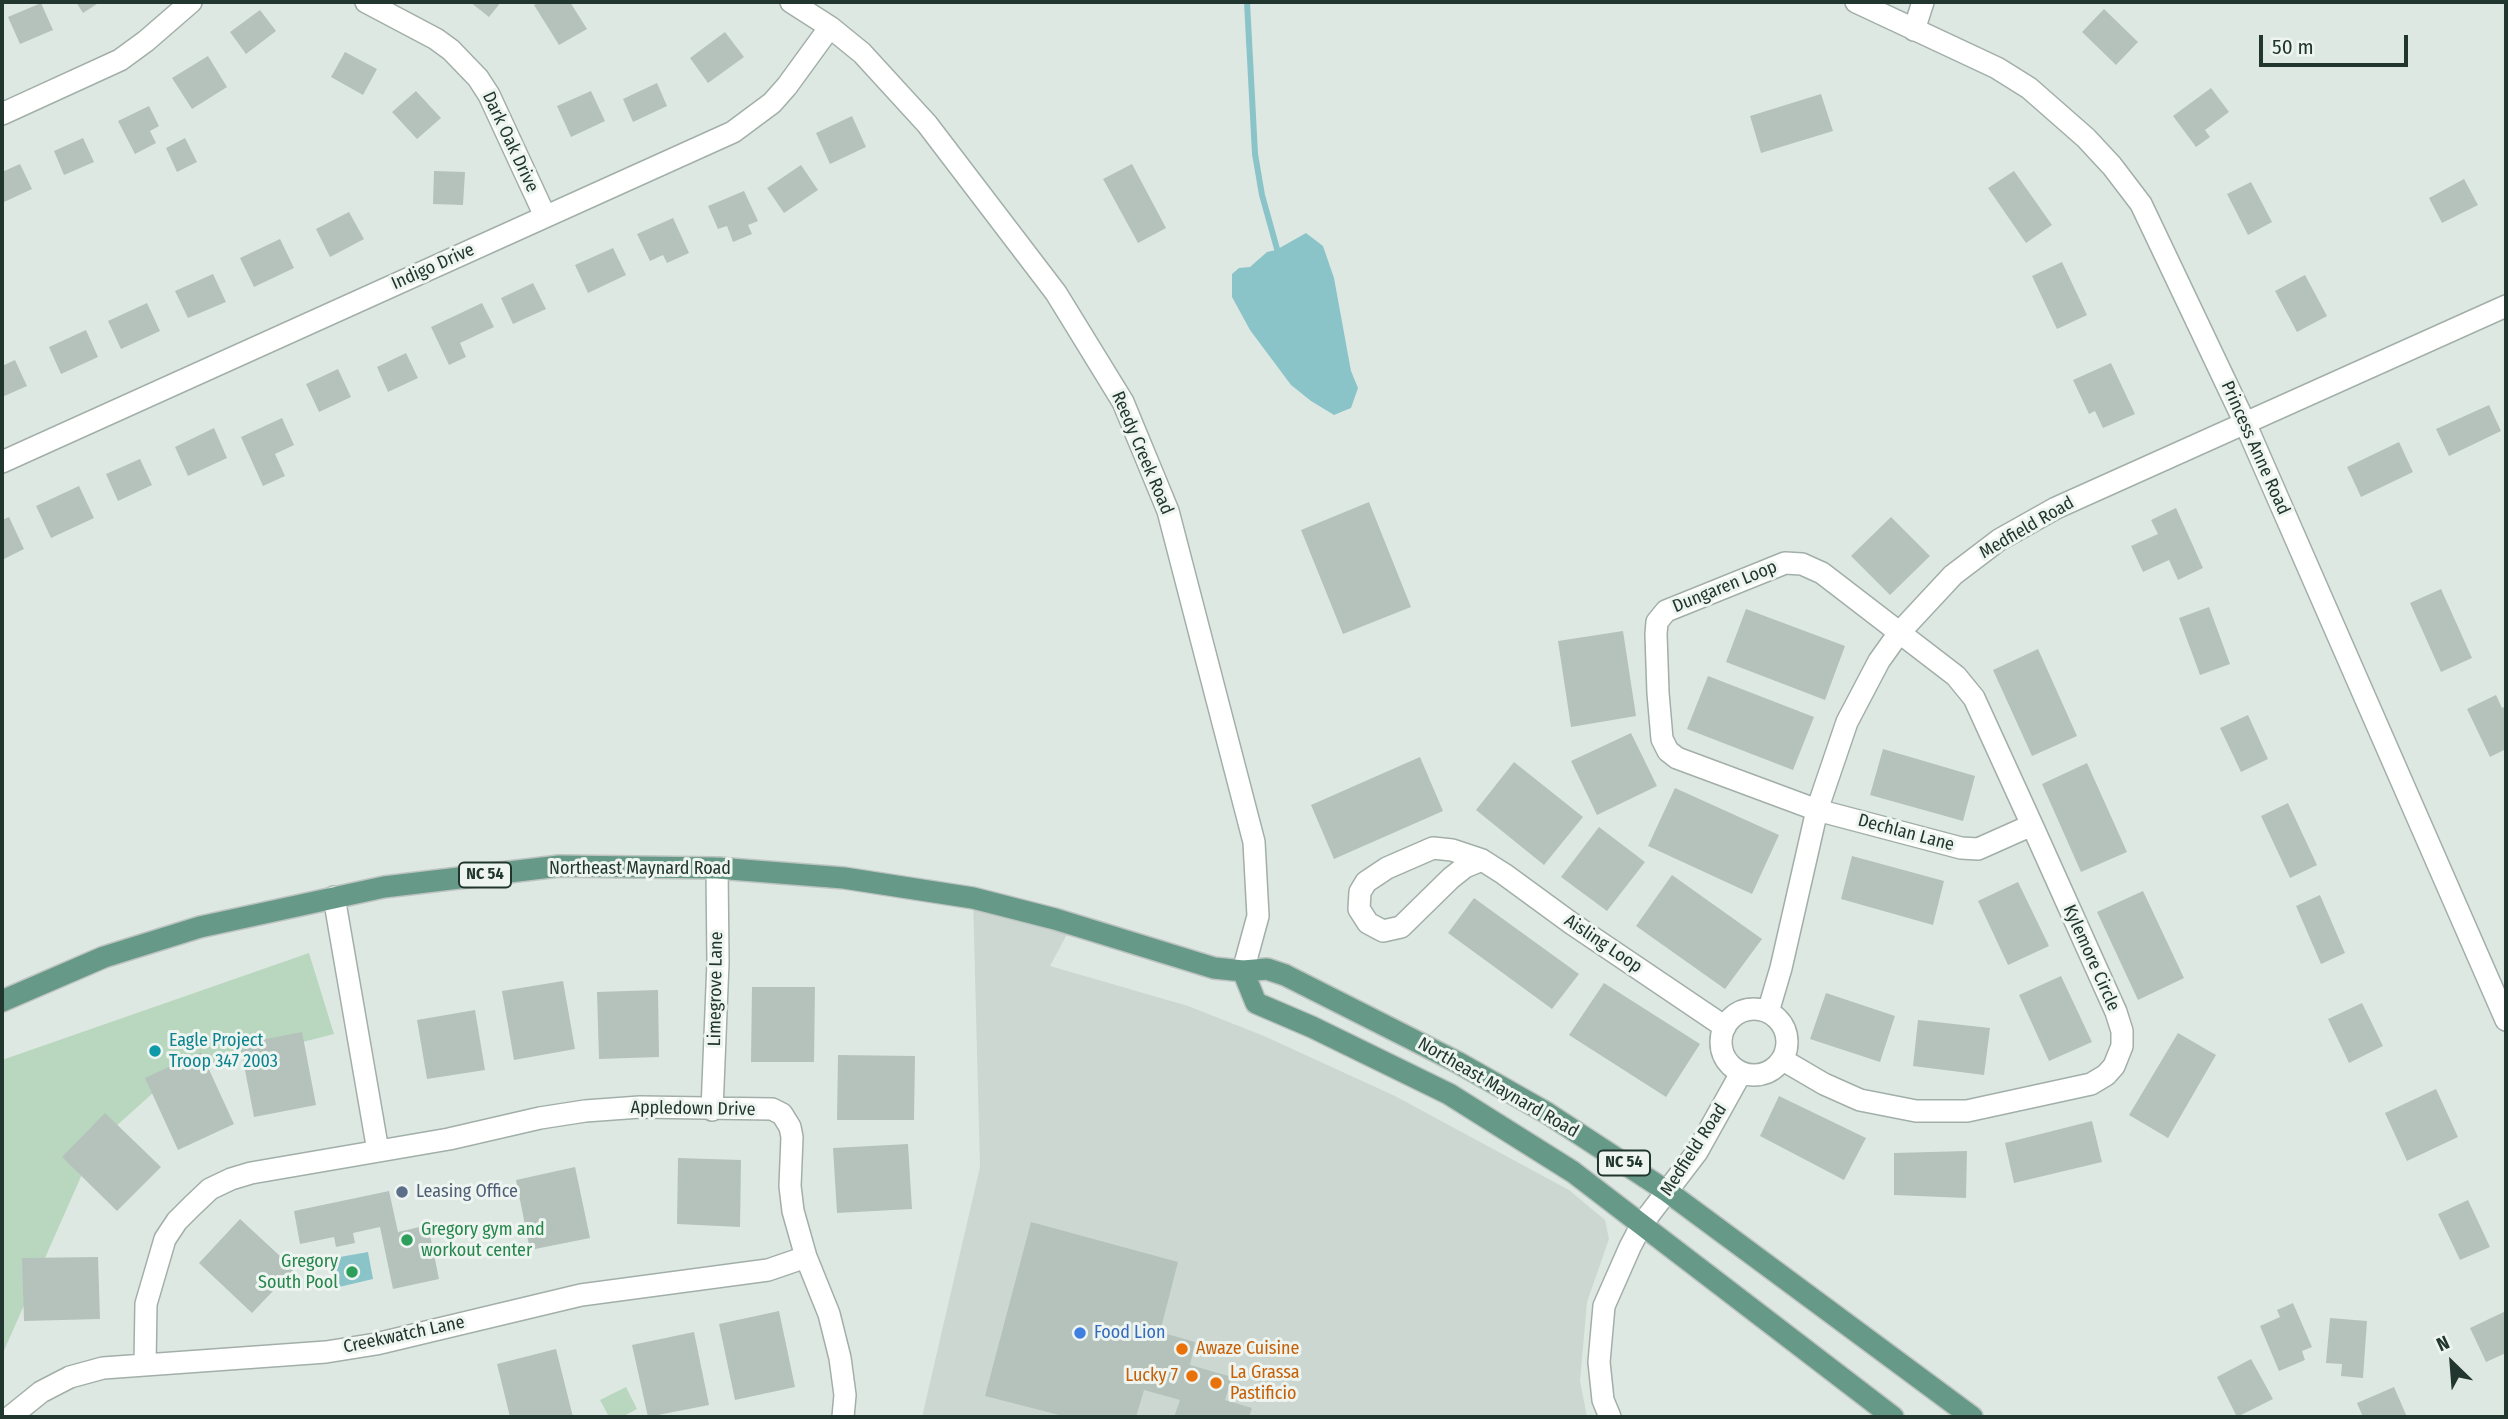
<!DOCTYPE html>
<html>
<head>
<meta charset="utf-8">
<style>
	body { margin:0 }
	#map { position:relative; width:2508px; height:1419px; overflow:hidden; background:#dee8e3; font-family:"Fira Sans Condensed",sans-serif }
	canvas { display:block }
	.frame { position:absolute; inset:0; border:4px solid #21362f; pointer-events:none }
	.north { position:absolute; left:2417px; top:1328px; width:70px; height:70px; -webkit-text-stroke:5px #eef5f1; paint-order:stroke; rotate:335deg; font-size:19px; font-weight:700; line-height:28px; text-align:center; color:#21362f }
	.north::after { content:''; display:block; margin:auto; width:24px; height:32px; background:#21362f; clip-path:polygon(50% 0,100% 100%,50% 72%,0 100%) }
	.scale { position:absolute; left:2259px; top:35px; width:149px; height:32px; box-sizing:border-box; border:4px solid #21362f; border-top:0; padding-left:9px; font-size:21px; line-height:24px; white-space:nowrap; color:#21362f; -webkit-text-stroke:5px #eef5f1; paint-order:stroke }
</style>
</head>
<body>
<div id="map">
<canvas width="2508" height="1419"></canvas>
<div class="frame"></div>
<div class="north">N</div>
<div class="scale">50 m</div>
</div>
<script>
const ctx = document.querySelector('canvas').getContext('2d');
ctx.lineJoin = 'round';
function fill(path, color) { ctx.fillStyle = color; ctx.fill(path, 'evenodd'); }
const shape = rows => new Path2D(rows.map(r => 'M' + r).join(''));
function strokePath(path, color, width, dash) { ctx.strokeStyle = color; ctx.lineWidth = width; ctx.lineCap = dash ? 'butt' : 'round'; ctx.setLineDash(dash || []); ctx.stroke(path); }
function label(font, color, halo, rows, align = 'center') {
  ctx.font = font + ' "Fira Sans Condensed",sans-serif'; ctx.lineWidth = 6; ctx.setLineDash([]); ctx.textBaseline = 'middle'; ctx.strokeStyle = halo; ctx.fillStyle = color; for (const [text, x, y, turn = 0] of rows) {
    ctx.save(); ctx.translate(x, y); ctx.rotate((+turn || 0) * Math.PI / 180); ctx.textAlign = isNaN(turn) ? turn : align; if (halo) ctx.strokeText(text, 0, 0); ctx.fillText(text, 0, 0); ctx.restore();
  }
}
fill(shape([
	[973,898,1072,925,1050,966,1188,1006,1264,1036,1395,1096,1569,1190,1605,1220,1609,1239,1587,1302,1580,1381,1587,1417,922,1417,980,1167]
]), '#ccd7d1');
fill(shape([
	[309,953,334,1034,173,1075,95,1145,2,1355,2,1060],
	[626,1387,637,1409,622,1417,609,1417,600,1400]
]), '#b8d7be');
fill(shape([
	[1306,233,1323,246,1334,278,1351,371,1358,388,1351,408,1334,415,1311,401,1291,385,1250,330,1232,297,1232,274,1239,268,1250,267,1267,252,1276,250],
	[368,1252,373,1279,335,1288,331,1265,334,1258]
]), '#8ac4c9');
strokePath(shape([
	[1247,2,1255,154,1262,195,1279,256]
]), '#8ac4c9', 6);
fill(shape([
	[76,2,100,2,83,13],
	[470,2,501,2,489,17],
	[540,2,570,2,587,29,559,45,534,5],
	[41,3,53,30,20,44,8,17],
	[2104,9,2138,42,2116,65,2082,32],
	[260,10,276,31,246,54,230,32],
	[725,32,744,57,708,83,690,58],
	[345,52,377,69,363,95,331,77],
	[208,56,227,87,192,109,172,78],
	[657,83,667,106,633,122,623,99],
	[2211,88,2229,112,2205,130,2210,137,2196,147,2173,116],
	[416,91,441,118,417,139,392,112],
	[591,91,605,121,571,137,557,106],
	[1821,94,1833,131,1761,153,1750,116],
	[149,106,159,126,150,131,156,143,135,154,118,121],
	[852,116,866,147,830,164,816,133],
	[83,138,94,162,64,175,54,151],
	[185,138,197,162,177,172,166,148],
	[20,164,32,189,2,203,2,172],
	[1132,164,1166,228,1138,243,1103,179],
	[801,165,818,190,784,213,767,188],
	[434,171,465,172,463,205,433,204],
	[2014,171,2052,225,2026,243,1988,188],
	[2464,179,2478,205,2442,223,2429,198],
	[2251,182,2272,222,2248,235,2227,194],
	[744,191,758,221,748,225,752,234,733,242,727,226,718,229,708,206],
	[349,212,364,239,330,257,316,229],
	[673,218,689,253,667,263,663,255,650,261,637,234],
	[280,239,294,268,254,287,240,258],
	[613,248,626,275,588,293,575,265],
	[2062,262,2087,315,2057,329,2032,276],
	[213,274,226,302,188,318,175,291],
	[2305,275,2327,316,2297,332,2275,291],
	[533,283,546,309,513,324,501,298],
	[147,303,160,331,121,349,108,321],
	[482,303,494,327,460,343,466,357,449,365,431,327],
	[86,330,98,357,61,374,49,347],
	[406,353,418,378,388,392,377,367],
	[15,360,27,386,2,397,2,366],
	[2111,363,2135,414,2103,428,2095,411,2089,414,2073,380],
	[338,369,351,397,319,412,306,384],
	[2489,405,2501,431,2449,456,2436,429],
	[282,418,294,445,275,454,285,476,263,486,241,437],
	[214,428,227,458,188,476,175,447],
	[2399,442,2413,472,2361,497,2347,467],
	[140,459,152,485,118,501,106,474],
	[79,486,94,518,51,538,36,506],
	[1369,502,1411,607,1343,634,1301,530],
	[2176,508,2203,568,2178,580,2169,560,2143,572,2131,546,2158,534,2151,520],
	[9,517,24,549,2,560,2,520],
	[1891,517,1930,556,1890,595,1851,556],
	[2441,589,2472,658,2441,672,2410,603],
	[2209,607,2230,664,2200,675,2179,618],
	[1746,609,1845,646,1825,700,1726,662],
	[1623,631,1636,716,1571,727,1558,641],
	[2038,649,2077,736,2032,756,1993,670],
	[1708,676,1814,717,1793,770,1687,729],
	[2496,695,2502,708,2506,706,2506,749,2490,757,2467,709],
	[2248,715,2268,759,2241,772,2220,728],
	[1631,733,1657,786,1597,815,1571,761],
	[1883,749,1975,776,1963,821,1870,795],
	[1420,757,1443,811,1334,859,1311,805],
	[1514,762,1583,817,1544,865,1476,810],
	[2087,763,2127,852,2081,872,2042,784],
	[1675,788,1779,835,1752,894,1648,846],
	[2288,803,2317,865,2290,878,2261,816],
	[1599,827,1645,862,1607,911,1561,877],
	[1852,856,1944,881,1933,925,1841,899],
	[1672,875,1762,939,1725,989,1636,926],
	[2018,882,2049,946,2008,965,1978,901],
	[2143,891,2184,978,2138,1000,2097,912],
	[2320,895,2345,953,2321,964,2296,906],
	[1474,898,1579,974,1552,1009,1448,933],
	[2061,976,2092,1042,2049,1061,2019,995],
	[563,981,575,1049,514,1060,502,991],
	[1604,983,1700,1044,1666,1097,1569,1035],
	[752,987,815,987,814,1062,751,1062],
	[658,990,659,1057,599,1059,597,992],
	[1826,993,1895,1016,1880,1062,1810,1039],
	[2362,1003,2383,1046,2349,1063,2328,1019],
	[475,1010,485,1070,427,1079,417,1020],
	[1918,1020,1990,1028,1984,1075,1913,1066],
	[302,1032,316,1105,254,1117,240,1044],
	[2178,1033,2216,1055,2168,1138,2129,1115],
	[201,1052,234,1124,178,1150,145,1078],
	[838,1055,915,1056,914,1120,837,1120],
	[2436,1089,2458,1137,2407,1161,2385,1113],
	[1779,1096,1866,1138,1844,1180,1760,1136],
	[105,1113,161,1167,117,1211,62,1157],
	[2092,1121,2102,1162,2014,1183,2005,1143],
	[908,1144,912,1209,837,1213,833,1148],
	[1967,1151,1966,1198,1894,1195,1894,1153],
	[678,1158,741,1160,740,1227,677,1224],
	[575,1167,590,1238,530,1250,516,1180],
	[389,1191,398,1232,428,1225,439,1279,393,1289,380,1227,353,1233,355,1243,336,1247,334,1237,300,1244,294,1211],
	[2468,1200,2490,1247,2460,1260,2438,1214],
	[240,1219,294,1269,252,1313,199,1263],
	[1031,1222,1178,1262,1160,1332,1195,1342,1190,1365,1232,1377,1225,1400,1252,1408,1249,1417,1174,1417,1180,1400,1144,1390,1136,1417,1067,1417,985,1396],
	[98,1257,100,1319,24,1321,22,1258],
	[2293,1303,2312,1347,2302,1351,2305,1360,2279,1371,2260,1326,2280,1317,2277,1310],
	[779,1311,795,1387,735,1400,719,1324],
	[2506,1311,2506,1353,2486,1362,2470,1328],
	[2330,1318,2367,1321,2363,1378,2341,1376,2342,1364,2326,1363],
	[694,1332,709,1405,648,1417,632,1345],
	[556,1349,573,1417,510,1417,497,1364],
	[2251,1359,2273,1399,2237,1417,2217,1377],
	[2394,1387,2407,1417,2363,1417,2357,1403]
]), '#b4c2bb');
const minor = shape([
	[366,2,436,39,451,50,478,78,489,95,545,216],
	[791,2,830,27,862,53,927,124,1056,293,1123,402,1168,511,1254,842,1258,916,1243,971],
	[1856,2,1997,68,2029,88,2086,138,2112,166,2141,204,2245,423,2506,1020],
	[1914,30,1923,2],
	[2,114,120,60,146,41,191,2],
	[2,462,733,132,772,103,787,86,830,27],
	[1482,860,1465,867,1451,878,1401,927,1383,931,1368,923,1359,909,1360,892,1366,882,1387,868,1433,848,1452,850,1482,860,1504,874,1571,923,1725,1027],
	[334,897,378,1151],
	'1721 1042a33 33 0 1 1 66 0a33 33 0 1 1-66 0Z',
	[1768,1012,1781,968,1817,810,1847,722,1879,661,1899,633,1953,575,1999,540,2056,508,2506,306],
	[1783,1060,1824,1084,1860,1100,1916,1111,1967,1111,2091,1084,2106,1075,2114,1066,2122,1046,2122,1031,2116,1012,2032,825,1974,698,1956,676,1822,573,1802,564,1785,563,1666,611,1657,622,1656,634,1658,693,1662,739,1668,751,1677,758,1817,810,1961,848,1978,849,2032,825],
	[712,1110,718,962,717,868],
	[145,1364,146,1304,165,1239,177,1221,192,1206,210,1189,231,1179,251,1173,449,1139,540,1118,585,1111,640,1107,772,1109,782,1114,790,1127,792,1137,790,1186,793,1211,806,1257,829,1314,840,1358,845,1395,843,1417],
	[10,1417,41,1392,70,1377,103,1368,326,1352,376,1344,581,1295,768,1270,806,1257],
	[1610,1417,1603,1400,1599,1362,1604,1306,1630,1247,1642,1224,1697,1152,1741,1073]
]);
const major = shape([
	[1243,971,1256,1003,1312,1027,1449,1094,1573,1172,1893,1417],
	[2,1001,104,957,200,927,384,887,559,866,717,868,844,878,973,898,1055,919,1214,968,1243,971,1267,969,1285,975,1457,1062,1547,1113,1668,1192,1972,1417]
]);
strokePath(minor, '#a2afa9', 24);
strokePath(major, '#bcc3c1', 24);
strokePath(minor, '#fff', 21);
strokePath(major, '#698', 21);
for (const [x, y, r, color] of [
	[155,1051,7,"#0f9aa8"],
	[402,1192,7,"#5c6f8a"],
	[407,1240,7,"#2e9e5b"],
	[352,1272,7,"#2e9e5b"],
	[1080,1333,7,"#3f7fe0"],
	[1182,1349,7,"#e8710a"],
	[1192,1376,7,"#e8710a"],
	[1216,1383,7,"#e8710a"]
]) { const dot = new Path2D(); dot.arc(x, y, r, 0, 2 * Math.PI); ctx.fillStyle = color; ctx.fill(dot); strokePath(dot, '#eef5f1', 2.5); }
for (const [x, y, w] of [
	[485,875,52],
	[1624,1163,52]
]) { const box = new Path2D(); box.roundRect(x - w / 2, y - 12.5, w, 25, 5); ctx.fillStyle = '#eef5f1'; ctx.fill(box); strokePath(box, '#21362f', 2); }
label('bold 16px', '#21362f', null, [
	["NC 54",485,875],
	["NC 54",1624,1163]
]);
label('18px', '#21362f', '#eef5f1', [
	["Dark Oak Drive",510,142,65],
	["Indigo Drive",433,267,-24],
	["Princess Anne Road",2255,448,66],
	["Reedy Creek Road",1142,453,67],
	["Medfield Road",2027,528,-30],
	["Dungaren Loop",1725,587,-22],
	["Dechlan Lane",1906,833,15],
	["Northeast Maynard Road",640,869],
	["Aisling Loop",1603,944,34],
	["Kylemore Circle",2091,958,66],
	["Limegrove Lane",716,989,-89],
	["Northeast Maynard Road",1498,1088,30],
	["Appledown Drive",693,1109,1],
	["Medfield Road",1694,1150,-57],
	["Creekwatch Lane",404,1335,-12]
]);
label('18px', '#0d838f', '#eef5f1', [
	["Eagle Project",169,1041],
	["Troop 347 2003",169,1062]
], 'left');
label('18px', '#4e5e75', '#eef5f1', [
	["Leasing Office",416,1192]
], 'left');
label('18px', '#27864d', '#eef5f1', [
	["Gregory gym and",421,1230],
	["workout center",421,1251],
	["Gregory",338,1262,"right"],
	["South Pool",338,1283,"right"]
], 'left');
label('18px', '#366cbe', '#eef5f1', [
	["Food Lion",1094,1333]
], 'left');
label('18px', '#c56008', '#eef5f1', [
	["Awaze Cuisine",1196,1349],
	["La Grassa",1230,1373],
	["Pastificio",1230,1394],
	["Lucky 7",1178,1376,"right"]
], 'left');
</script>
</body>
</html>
